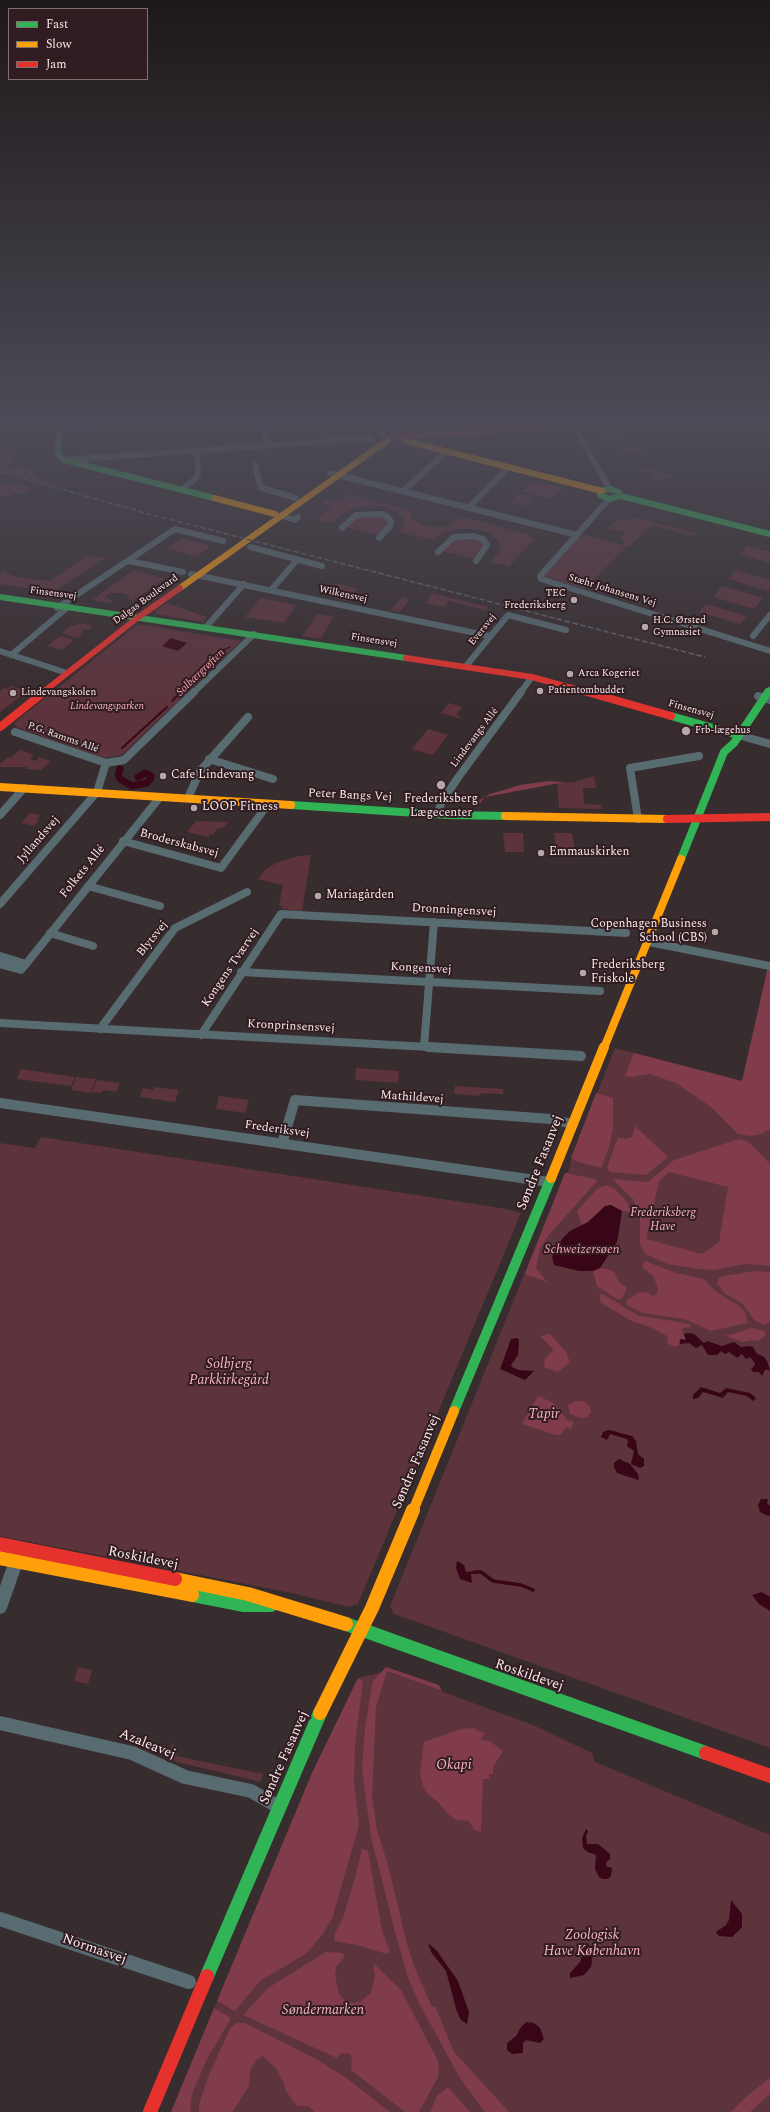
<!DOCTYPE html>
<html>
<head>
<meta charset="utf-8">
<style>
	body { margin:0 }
	#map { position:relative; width:770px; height:2112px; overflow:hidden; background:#372c2e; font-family:Spectral,serif }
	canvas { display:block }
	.legend { position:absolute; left:8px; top:8px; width:140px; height:72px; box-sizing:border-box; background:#311d21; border:1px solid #816f72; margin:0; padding:5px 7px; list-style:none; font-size:12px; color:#f9eaec }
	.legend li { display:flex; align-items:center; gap:8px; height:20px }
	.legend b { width:20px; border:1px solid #816f72 }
</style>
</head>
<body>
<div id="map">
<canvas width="770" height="2112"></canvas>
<ul class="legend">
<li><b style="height:5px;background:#30b455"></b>Fast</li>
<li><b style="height:5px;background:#ff9f0a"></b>Slow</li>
<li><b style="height:5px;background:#e5322d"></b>Jam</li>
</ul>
</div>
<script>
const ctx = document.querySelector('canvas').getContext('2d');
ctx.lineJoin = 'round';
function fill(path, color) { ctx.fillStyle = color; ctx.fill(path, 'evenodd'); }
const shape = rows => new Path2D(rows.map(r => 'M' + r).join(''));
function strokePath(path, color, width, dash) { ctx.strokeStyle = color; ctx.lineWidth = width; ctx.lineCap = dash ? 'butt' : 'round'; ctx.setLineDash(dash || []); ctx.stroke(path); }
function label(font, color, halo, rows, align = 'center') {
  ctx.font = font + ' Spectral,serif'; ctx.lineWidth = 4; ctx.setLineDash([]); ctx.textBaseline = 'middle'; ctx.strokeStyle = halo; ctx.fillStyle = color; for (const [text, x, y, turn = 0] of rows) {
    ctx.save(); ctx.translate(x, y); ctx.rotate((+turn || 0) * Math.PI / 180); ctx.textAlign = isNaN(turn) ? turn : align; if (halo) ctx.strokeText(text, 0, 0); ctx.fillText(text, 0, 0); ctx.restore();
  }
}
fill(shape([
	[9,427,24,427,28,430,0,437,0,430,1,433,5,431,4,428],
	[611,429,614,434,631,433,632,435,628,438,604,440,597,431],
	[0,442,3,448,16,460,0,470],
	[615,442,631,445,643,452,621,453],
	[20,465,27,469,34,470,34,475,57,485,55,486,2,471,7,467,10,469],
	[643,467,673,475,671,478,667,477,662,481,648,478,651,474,639,471],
	[532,481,563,488,553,499,522,491],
	[6,482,32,488,23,494,15,493,8,497,0,496,0,486],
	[519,494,532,497,523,506,510,503],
	[349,495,414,512,410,515,411,519,427,527,449,527,459,516,527,534,534,539,509,566,490,562,500,551,501,546,497,539,489,533,475,529,457,529,443,533,433,540,399,532,404,525,404,519,398,512,385,507,369,506,353,508,342,514,332,523,317,520,332,506,322,504,328,499,341,502],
	[383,515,389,523,379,535,346,527,356,517],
	[634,517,649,521,648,522,649,521,696,533,693,536,652,525,629,547,626,547,585,589,543,576,581,534,622,545,626,541,620,539,626,532,606,529,620,519,631,521],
	[461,537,482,540,485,545,475,559,442,551,452,541],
	[183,538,211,546,196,557,168,548],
	[747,546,770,552,770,563,740,554],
	[87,556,105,558,54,592,0,584,1,571,16,577,49,581],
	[736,570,770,580,770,589,768,591,728,579],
	[133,571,165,578,133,601,127,598,129,596,122,593,111,593,105,597,113,601,110,603,92,600],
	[340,584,357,589,348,601,328,596,336,585],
	[722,586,763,598,754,609,713,597],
	[432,593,488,607,486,610,448,601,444,607,426,603],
	[402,597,409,600,400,612,391,610],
	[260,598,296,605,284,623,245,617],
	[167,603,207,617,203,622,156,614,155,611],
	[706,604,747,616,740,624,699,612],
	[318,614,333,617,321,639,302,636],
	[78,623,90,625,91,627,90,629,84,629,81,632,84,633,78,638,62,633,71,625,76,626],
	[138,624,241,641,122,755,105,758,16,727,14,723],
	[60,636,74,640,62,650,47,646],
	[11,686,27,691,0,712,0,691,5,688,8,689],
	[449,703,462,707,456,715,460,716,458,718,441,713],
	[428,729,448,735,433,755,412,749],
	[20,750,34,755,30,759,36,761,39,757,51,761,41,770,26,769,27,767,0,767,0,764,8,757,10,758],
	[594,776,596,788,583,788,584,804,601,805,602,809,559,808,557,783,574,782],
	[30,813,40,815,37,819,39,820,34,826,21,823],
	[196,821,228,822,225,827,217,829,213,835,210,834,208,837,187,832],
	[503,833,523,833,524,852,505,852],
	[554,833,572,833,575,850,572,854,561,854,556,850],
	[311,855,302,911,282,909,282,906,279,905,283,885,258,879,265,870,276,863,298,856],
	[768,967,770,967,770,1748,394,1614,390,1606,565,1173,568,1172,570,1166,571,1158,615,1048,742,1081],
	[356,1068,399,1071,398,1083,355,1080],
	[21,1069,75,1077,71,1086,17,1079],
	[76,1077,96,1079,90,1093,71,1090],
	[97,1080,120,1083,116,1092,103,1090,101,1093,91,1092],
	[455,1086,503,1089,503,1094,481,1093,480,1096,454,1094],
	[154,1087,179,1090,175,1102,140,1097,143,1088,153,1090],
	[219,1096,249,1100,245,1113,216,1109],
	[41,1137,507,1209,521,1213,358,1604,349,1607,287,1592,0,1536,0,1143,35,1148],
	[78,1667,92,1670,88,1684,74,1681],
	[387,1671,533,1725,592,1753,595,1762,770,1835,770,2112,171,2112,312,1773,358,1678],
	[172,1743,174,1743,173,1747,178,1748,176,1756,263,1774,261,1782,177,1762,168,1757]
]), '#5d333c');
fill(shape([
	[549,781,565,782,485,797,476,808,478,801,490,794,520,785],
	[768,967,770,967,770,1129,761,1134,750,1136,738,1134,711,1107,676,1083,650,1074,631,1077,625,1076,634,1053,742,1081],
	[596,1093,613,1098,613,1128,609,1148,601,1168,579,1162,571,1158],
	[635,1126,668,1157,646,1175,610,1172,607,1168,618,1137,625,1139,632,1137],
	[739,1139,749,1142,770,1164,770,1266,746,1264,713,1270,698,1269,668,1264,645,1254,640,1244,640,1218,637,1209,633,1199,612,1179,648,1182,674,1160],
	[669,1172,728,1187,719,1242,702,1254,646,1239,659,1181],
	[565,1173,595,1179,597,1181,548,1236,540,1249,536,1268,547,1282,525,1274],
	[606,1185,615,1189,627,1202,631,1212,622,1211,611,1205,582,1226,577,1211,597,1189],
	[645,1261,676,1273,704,1279,714,1290,739,1306,745,1312,748,1323,711,1331,684,1319,643,1313,628,1306,626,1301,637,1293,645,1292,654,1296,657,1293,658,1288,653,1276,643,1268,642,1265],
	[600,1268,611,1270,615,1273,618,1281,627,1288,622,1299,617,1299,597,1286,593,1271],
	[754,1271,770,1272,770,1322,764,1325,754,1320,743,1304,724,1293,717,1283,719,1277],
	[599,1294,604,1295,639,1316,674,1321,689,1324,692,1327,683,1328,682,1330,685,1339,679,1339,679,1345,674,1347,667,1343,668,1338,667,1336,650,1327,632,1321,601,1303],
	[752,1328,765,1331,765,1336,758,1341,753,1340,743,1342,726,1336],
	[550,1334,566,1352,570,1362,558,1372,544,1367,545,1358,554,1350,540,1336],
	[538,1396,554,1403,567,1420,574,1422,571,1429,566,1427,561,1435,556,1435,522,1424],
	[575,1401,583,1401,590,1406,591,1412,587,1417,581,1418,570,1414,568,1405],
	[386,1667,439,1685,442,1691,387,1671,376,1707,372,1796,377,1830,388,1865,407,1944,414,1966,432,2007,435,2006,454,2052,509,2112,485,2112,461,2080,419,2003,408,1978,394,1928,371,1837,362,1768,365,1728,372,1685,374,1680],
	[358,1678,363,1682,355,1743,354,1784,359,1825,332,1919,321,1936,307,1953,260,1981,235,2011,217,2001,312,1773],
	[473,1728,485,1734,480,1739,491,1742,503,1751,493,1767,493,1774,489,1774,489,1779,483,1779,481,1832,474,1830,469,1821,456,1820,448,1814,437,1801,428,1794,423,1786,420,1774,424,1742,461,1729],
	[362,1849,368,1851,382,1931,390,1951,387,1954,357,1945,334,1941,335,1933,343,1918,354,1881],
	[326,1952,342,1953,345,1956,336,1967,335,1975,339,1994,345,2001,352,2003,360,2002,371,1993,375,1976,373,1963,401,1990,438,2061,439,2070,438,2077,419,2112,405,2112,351,2070,352,2059,350,2054,341,2053,337,2058,243,2015,268,1988],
	[214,2008,231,2018,207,2059,192,2094,190,2112,171,2112],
	[237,2023,245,2023,318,2060,349,2080,390,2112,314,2112,309,2106,297,2106,286,2091,283,2081,276,2068,263,2056,256,2060,250,2071,249,2086,232,2112,199,2112,199,2104,210,2072,231,2027],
	[770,2078,770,2094,750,2112,731,2112,747,2096],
	[448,2087,470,2112,430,2112,437,2096]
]), '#813c4c');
fill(shape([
	[171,638,187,643,178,651,162,646],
	[611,1205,622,1211,619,1231,617,1242,600,1268,593,1271,579,1271,554,1265,552,1257,562,1239,570,1231,588,1222,605,1206],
	[689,1333,694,1334,704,1343,707,1341,722,1346,734,1342,741,1347,748,1346,753,1347,757,1354,763,1356,767,1361,770,1370,765,1370,762,1376,759,1372,753,1372,751,1369,755,1365,754,1362,750,1357,746,1359,742,1354,737,1358,729,1352,725,1354,721,1351,717,1355,708,1355,702,1345,696,1348,689,1343,680,1344,680,1339,686,1340,684,1334],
	[518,1338,519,1341,518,1355,511,1365,512,1367,519,1370,534,1371,525,1380,500,1369,511,1339],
	[701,1387,720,1393,726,1388,750,1393,756,1398,753,1401,747,1396,728,1392,723,1398,703,1392,698,1398,693,1399,693,1395],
	[609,1430,632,1436,636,1441,638,1454,644,1459,644,1466,640,1468,631,1464,634,1451,627,1446,628,1441,627,1439,610,1434,607,1440,601,1437,603,1432],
	[619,1459,630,1464,638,1474,639,1479,638,1480,617,1473,614,1467,614,1463],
	[761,1499,768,1499,767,1503,770,1506,770,1515,768,1516,760,1512,758,1505],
	[457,1561,464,1565,466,1572,475,1571,476,1574,471,1574,472,1583,460,1579,456,1568],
	[762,1592,770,1597,770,1611,759,1604,752,1595],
	[586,1829,588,1831,586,1836,587,1844,598,1844,610,1854,610,1860,607,1861,606,1866,612,1868,611,1876,608,1879,603,1879,599,1877,595,1869,596,1855,588,1852,583,1848,582,1838],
	[731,1900,742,1914,742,1927,732,1937,719,1936,716,1932,726,1925,729,1920],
	[428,1943,437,1951,458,1981,469,2012,467,2024,461,2020,457,2012,446,1971,431,1952],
	[587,1943,591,1947,592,1962,591,1967,584,1975,570,1978,570,1973,580,1962],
	[526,2022,534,2023,540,2028,544,2039,540,2043,526,2040,523,2043,523,2053,512,2054,507,2050,507,2043,516,2036,521,2027]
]), '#390617');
strokePath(shape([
	[180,693,221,656,221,651,230,647]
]), '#390617', 1.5);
strokePath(shape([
	[172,701,181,692],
	[122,748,167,707]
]), '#390617', 2);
strokePath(shape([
	[475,1572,481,1572,493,1581,521,1585,533,1590]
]), '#390617', 3.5);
strokePath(shape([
	[120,769,118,775,120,779,132,786,147,783,151,778,151,776,145,773,138,777]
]), '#390617', 7);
strokePath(shape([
	[262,420,268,446],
	[318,420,325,442],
	[376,420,381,432,384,434],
	[390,420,394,431,393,434],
	[520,420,522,425],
	[570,420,610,489],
	[58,427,155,420],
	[64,460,371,438],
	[255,465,261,488,296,498],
	[330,473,577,535],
	[181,490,195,479,198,474,197,451],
	[403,491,443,455],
	[609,499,540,576,541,579,770,651],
	[468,508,505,471],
	[275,514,295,520,298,517],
	[342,528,356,515,381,514,388,517,391,522,390,526,379,538],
	[250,547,322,566],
	[438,552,454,537,473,536,483,539,487,545,476,561],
	[129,561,183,572],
	[191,574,490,636],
	[271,590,297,560],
	[57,608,175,529,223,541],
	[206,627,244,584],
	[753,636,770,615],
	[0,651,64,672],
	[11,655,68,607],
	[466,666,508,615,566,630],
	[193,693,254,634],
	[520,693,532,677]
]), '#586b71', 6);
strokePath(shape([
	[758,696,770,700],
	[15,732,106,763,124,760,194,692],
	[738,735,770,744],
	[209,759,273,779],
	[188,798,200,771,248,717],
	[438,813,441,803,457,779,521,692],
	[0,815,24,788],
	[638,819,630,768,699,756],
	[123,841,221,868,268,804],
	[88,886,160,906],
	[0,904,97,792,106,763],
	[50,933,93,946],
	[649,942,770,966],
	[0,956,26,964,21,970,0,964],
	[26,964,160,797],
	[241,972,600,991],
	[0,1023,446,1048],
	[100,1029,175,928,247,892],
	[201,1035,281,914,626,933],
	[424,1046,434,922]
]), '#586b71', 8);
strokePath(shape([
	[428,1047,581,1056],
	[0,1103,549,1182],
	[282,1144,295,1100,551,1119,572,1124]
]), '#586b71', 10);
strokePath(shape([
	[0,1607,17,1559],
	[0,1723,132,1753,185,1777,251,1791,279,1807],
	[0,1919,189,1982]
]), '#586b71', 14);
strokePath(shape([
	[59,420,58,454,64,460,214,498],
	[610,489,619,492,621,496,609,499,600,495,603,490,610,489],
	[621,496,770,534],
	[0,597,406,658],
	[768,693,770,690]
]), '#30b455', 6);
strokePath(shape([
	[671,716,738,735],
	[291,805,449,815,505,816],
	[681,859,724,752,734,743,768,692]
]), '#30b455', 8);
strokePath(shape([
	[454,1411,551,1178]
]), '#30b455', 10);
strokePath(shape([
	[192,1595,243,1605,271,1605],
	[346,1624,706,1753],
	[207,1976,320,1713]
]), '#30b455', 14);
strokePath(shape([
	[406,441,602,491],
	[214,498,275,514],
	[180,588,388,440]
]), '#ff9f0a', 6);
strokePath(shape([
	[0,787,291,805],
	[505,816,667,819],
	[604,1048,681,859]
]), '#ff9f0a', 8);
strokePath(shape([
	[551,1178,604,1047],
	[413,1511,454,1411]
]), '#ff9f0a', 10);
strokePath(shape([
	[0,1558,192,1595],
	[175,1579,248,1594,346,1624],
	[320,1713,372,1608,413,1510]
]), '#ff9f0a', 14);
strokePath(shape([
	[396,437,645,420],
	[406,658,532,677,590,693],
	[42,693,136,619,180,588]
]), '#e5322d', 6);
strokePath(shape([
	[587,692,671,716],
	[0,727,44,692],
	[667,819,770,817]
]), '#e5322d', 8);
strokePath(shape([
	[0,1544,175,1579],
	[706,1753,770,1776],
	[150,2112,207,1976]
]), '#e5322d', 14);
strokePath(shape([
	[0,472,153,515,705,657]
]), '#626569', 1.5, [5.5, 2.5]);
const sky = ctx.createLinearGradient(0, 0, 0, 716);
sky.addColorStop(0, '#1e1819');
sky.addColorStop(0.59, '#4d4b57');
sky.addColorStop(1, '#4d4b5700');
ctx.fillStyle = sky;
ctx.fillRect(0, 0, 770, 716);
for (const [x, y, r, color] of [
	[574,600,4,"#b5a8aa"],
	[645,627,4,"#b5a8aa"],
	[570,674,4,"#b5a8aa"],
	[540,691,4,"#b5a8aa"],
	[13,693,4,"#b5a8aa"],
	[686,731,5,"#b5a8aa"],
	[163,776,4,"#b5a8aa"],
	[441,785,5,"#b5a8aa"],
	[194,808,4,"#b5a8aa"],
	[541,853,4,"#b5a8aa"],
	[318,896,4,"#b5a8aa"],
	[715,932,4,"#b5a8aa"],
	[583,973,4,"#b5a8aa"]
]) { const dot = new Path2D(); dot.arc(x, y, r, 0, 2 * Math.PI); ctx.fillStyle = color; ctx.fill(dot); strokePath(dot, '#311d21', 1.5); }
label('10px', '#f9eaec', '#311d21', [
	["Stæhr Johansens Vej",612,591,17],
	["Finsensvej",53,594,8],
	["Wilkensvej",343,595,12],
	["Dalgas Boulevard",146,600,-36],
	["Eversvej",483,630,-51],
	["Finsensvej",374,641,9],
	["Finsensvej",691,710,16],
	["P.G. Ramms Allé",63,738,19],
	["Lindevangs Allé",475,738,-53]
]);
label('10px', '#f9eaec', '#311d21', [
	["TEC",566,594,"right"],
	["Frederiksberg",566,606,"right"],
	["H.C. Ørsted",653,621],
	["Gymnasiet",653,633],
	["Arca Kogeriet",578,674],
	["Patientombuddet",548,691],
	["Lindevangskolen",21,693],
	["Frb-lægehus",695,731]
], 'left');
label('italic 10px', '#fbb5c2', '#311d21', [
	["Lindevangsparken",107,707]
]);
label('italic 11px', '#fba1b3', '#311d21', [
	["Solbærgrøften",201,673,-44]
]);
label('12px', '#f9eaec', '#311d21', [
	["Cafe Lindevang",171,776],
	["Frederiksberg",441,800,"center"],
	["Lægecenter",441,814,"center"],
	["LOOP Fitness",202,808],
	["Emmauskirken",549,853],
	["Mariagården",326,896],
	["Copenhagen Business",707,925,"right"],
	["School (CBS)",707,939,"right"],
	["Frederiksberg",591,966],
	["Friskole",591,980]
], 'left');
label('12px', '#f9eaec', '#311d21', [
	["Peter Bangs Vej",350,796,3],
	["Jyllandsvej",39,840,-49],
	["Broderskabsvej",179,844,15],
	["Folkets Allé",83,872,-51],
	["Dronningensvej",454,911,3],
	["Blytsvej",153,939,-51],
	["Kongens Tværvej",231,968,-56],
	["Kongensvej",421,969,3],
	["Kronprinsensvej",291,1027,3],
	["Mathildevej",412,1098,4],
	["Frederiksvej",277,1130,8]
]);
label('italic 12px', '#fbb5c2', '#311d21', [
	["Frederiksberg",663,1214],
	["Have",663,1228]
]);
label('italic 13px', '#fba1b3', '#311d21', [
	["Schweizersøen",582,1250]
]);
label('14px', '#f9eaec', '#311d21', [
	["Søndre Fasanvej",541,1163,-68],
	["Søndre Fasanvej",417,1462,-67],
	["Roskildevej",143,1559,11],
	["Roskildevej",529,1676,19],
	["Azaleavej",147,1745,22],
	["Søndre Fasanvej",285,1758,-66],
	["Normasvej",94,1950,19]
]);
label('italic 14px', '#fbb5c2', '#311d21', [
	["Solbjerg",229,1365],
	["Parkkirkegård",229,1381],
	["Tapir",544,1415],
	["Okapi",454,1766],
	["Zoologisk",592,1936],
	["Have København",592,1952],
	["Søndermarken",323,2011]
]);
</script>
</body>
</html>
